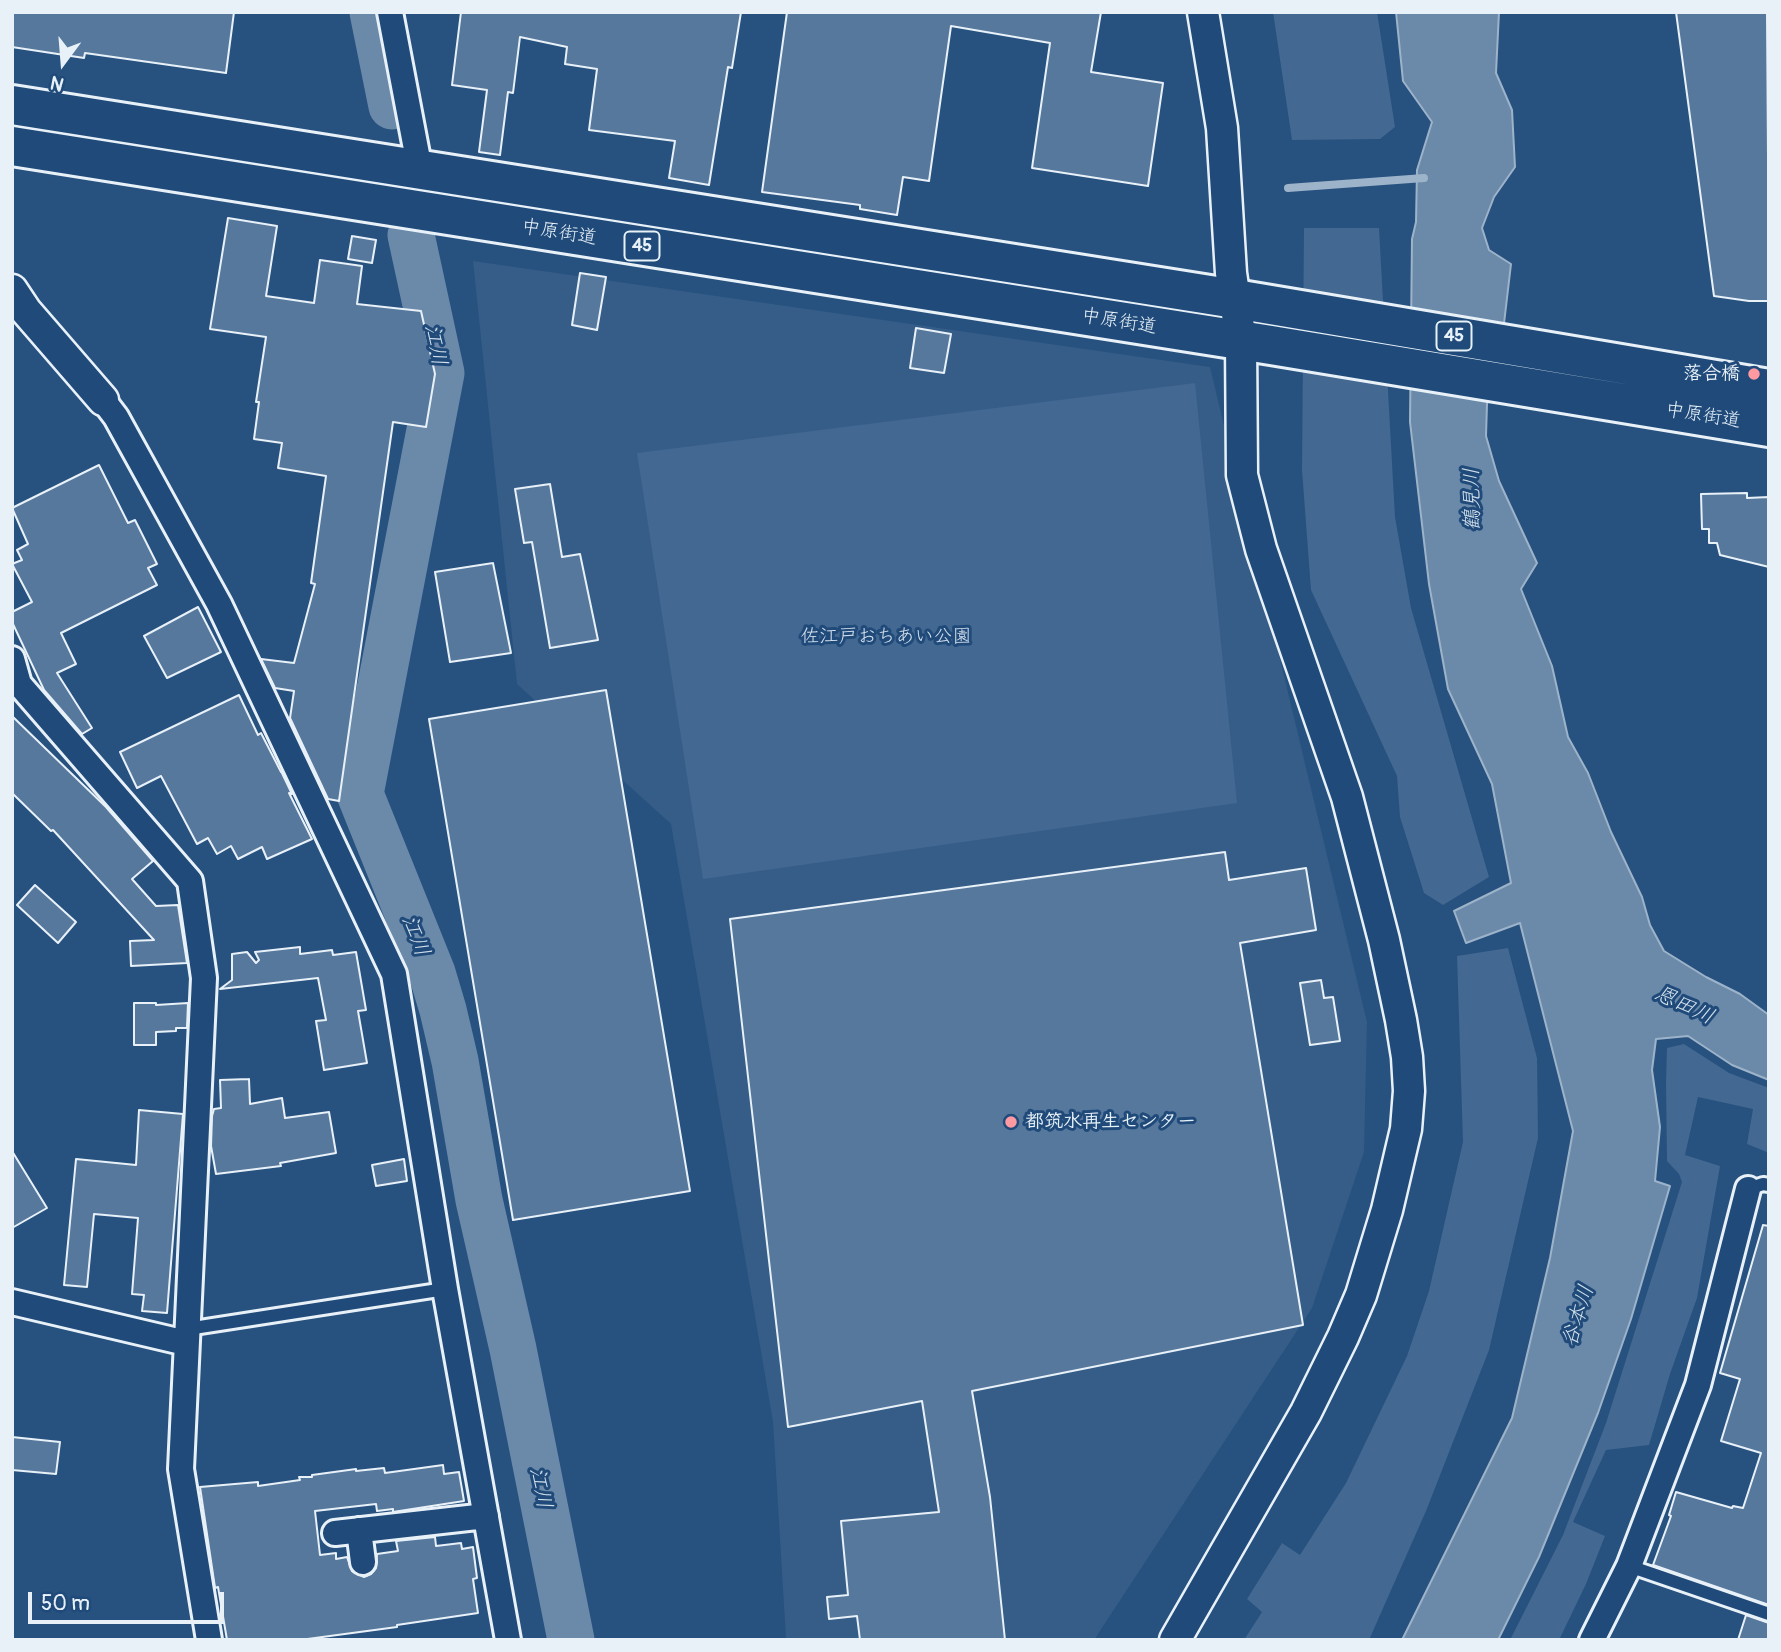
<!DOCTYPE html>
<html>
<head>
<meta charset="utf-8">
<style>
	body { margin:0 }
	#map { position:relative; width:1781px; height:1652px; overflow:hidden; background:#27517f; font-family:Pangolin,sans-serif }
	canvas { display:block }
	.frame { position:absolute; inset:0; border:14px solid #e8f1f8; pointer-events:none }
	.north { position:absolute; left:28px; top:28px; width:70px; height:70px; -webkit-text-stroke:5px #1f4a7a; paint-order:stroke; rotate:196deg; font-size:19px; font-weight:700; line-height:28px; text-align:center; color:#e8f1f8 }
	.north::after { content:''; display:block; margin:auto; width:24px; height:32px; background:#e8f1f8; clip-path:polygon(50% 0,100% 100%,50% 72%,0 100%) }
	.scale { position:absolute; left:28px; top:1592px; width:196px; height:32px; box-sizing:border-box; border:4px solid #e8f1f8; border-top:0; padding-left:9px; font-size:21px; line-height:24px; white-space:nowrap; color:#e8f1f8; -webkit-text-stroke:5px #1f4a7a; paint-order:stroke }
</style>
</head>
<body>
<div id="map">
<canvas width="1781" height="1652"></canvas>
<div class="frame"></div>
<div class="north">N</div>
<div class="scale">50 m</div>
</div>
<script>
const ctx = document.querySelector('canvas').getContext('2d');
ctx.lineJoin = 'round';
function fill(path, color) { ctx.fillStyle = color; ctx.fill(path, 'evenodd'); }
const shape = rows => new Path2D(rows.map(r => 'M' + r).join(''));
function strokePath(path, color, width, dash) { ctx.strokeStyle = color; ctx.lineWidth = width; ctx.lineCap = dash ? 'butt' : 'round'; ctx.setLineDash(dash || []); ctx.stroke(path); }
function label(font, color, halo, rows, align = 'center') {
  ctx.font = font + ' Pangolin,"Klee One",sans-serif'; ctx.lineWidth = 6; ctx.setLineDash([]); ctx.textBaseline = 'middle'; ctx.strokeStyle = halo; ctx.fillStyle = color; for (const [text, x, y, turn = 0] of rows) {
    ctx.save(); ctx.translate(x, y); ctx.rotate((+turn || 0) * Math.PI / 180); ctx.textAlign = isNaN(turn) ? turn : align; if (halo) ctx.strokeText(text, 0, 0); ctx.fillText(text, 0, 0); ctx.restore();
  }
}
fill(shape([
	[473,261,1210,367,1367,1022,1364,1152,1312,1308,1094,1640,783,1640,786,1639,773,1422,671,824,517,684]
]), '#355d88');
fill(shape([
	[1273,12,1377,12,1395,127,1380,139,1292,140],
	[1304,228,1379,228,1395,517,1411,608,1489,877,1443,905,1424,893,1400,817,1397,776,1311,590,1302,470],
	[1195,383,1237,803,703,879,637,453],
	[1508,948,1537,1058,1538,1138,1489,1350,1426,1511,1369,1640,1244,1640,1262,1612,1247,1599,1282,1543,1300,1555,1346,1483,1407,1356,1429,1291,1463,1142,1457,956],
	[1684,1044,1729,1073,1769,1088,1769,1153,1747,1144,1753,1109,1698,1097,1685,1155,1720,1166,1697,1298,1670,1374,1649,1445,1606,1450,1573,1522,1605,1536,1586,1584,1559,1640,1510,1640,1563,1535,1606,1423,1682,1182,1679,1174,1667,1161,1666,1083,1667,1048]
]), '#436891');
const water = shape([
	[1396,12,1499,12,1496,73,1512,110,1515,167,1494,197,1482,228,1489,250,1511,264,1499,366,1487,404,1486,436,1499,481,1537,563,1521,589,1552,666,1568,737,1588,773,1611,832,1642,897,1650,925,1664,951,1706,977,1740,994,1769,1015,1769,1080,1732,1065,1688,1036,1656,1039,1652,1070,1660,1127,1655,1181,1670,1186,1631,1319,1598,1413,1539,1557,1498,1640,1402,1640,1512,1418,1550,1258,1573,1131,1520,923,1466,943,1454,911,1511,883,1492,784,1448,689,1429,584,1410,422,1412,239,1416,222,1417,170,1432,122,1403,81,1396,12]
]);
fill(water, '#6b8aaa');
strokePath(water, '#9db3c9', 2);
strokePath(shape([
	[1288,188,1424,178]
]), '#9db3c9', 8);
strokePath(shape([
	[373,12,392,106],
	[411,235,441,373,360,794,432,973,443,1010,455,1061,479,1200,513,1349,571,1640]
]), '#6b8aaa', 47);
const building = shape([
	[12,12,234,12,226,73,85,53,84,58,12,47,12,12],
	[461,12,741,12,732,68,728,67,709,185,669,178,675,141,589,130,597,69,565,64,567,47,520,37,513,93,508,92,500,155,479,152,487,90,452,85,461,12],
	[787,12,1101,12,1091,72,1163,83,1148,186,1032,168,1050,43,951,26,929,181,903,177,897,215,860,209,860,205,762,192,787,12],
	[1676,12,1767,12,1769,301,1749,301,1714,296,1676,12],
	[228,218,277,226,266,296,314,303,320,260,362,266,357,304,421,311,435,374,426,427,393,422,339,801,328,799,290,718,294,691,275,688,261,659,294,663,315,584,311,583,326,476,278,468,282,443,254,439,259,402,256,402,266,337,210,329,228,218],
	[352,236,376,240,372,263,348,259,352,236],
	[580,273,606,277,597,330,572,325,580,273],
	[916,328,951,334,944,373,910,368,916,328],
	[99,465,128,523,135,520,157,564,148,568,157,585,61,633,76,664,57,673,92,728,82,734,44,690,12,622,12,612,32,602,12,564,22,560,17,550,28,544,12,508,99,465],
	[550,484,562,557,580,554,598,640,550,648,532,542,524,543,515,489,550,484],
	[1747,493,1747,498,1769,497,1769,567,1720,555,1717,543,1709,543,1709,529,1702,529,1701,494,1747,493],
	[493,563,511,653,450,662,435,572,493,563],
	[198,607,221,652,167,678,144,636,198,607],
	[606,690,690,1191,513,1220,429,719,606,690],
	[239,695,258,735,261,733,281,772,281,771,292,794,289,793,312,839,267,859,262,847,238,859,231,846,217,854,208,838,197,844,161,776,137,788,120,752,239,695],
	[12,716,106,807,153,861,132,879,156,906,178,905,187,963,131,966,130,941,154,940,53,830,51,831,12,793,12,716],
	[1225,852,1229,880,1306,868,1316,930,1240,943,1303,1325,972,1391,990,1497,1005,1640,860,1640,857,1616,829,1619,827,1597,848,1595,841,1521,939,1512,922,1401,788,1427,730,919,1225,852],
	[35,885,76,922,58,943,17,905,35,885],
	[300,947,300,954,332,950,333,955,356,952,366,1010,358,1011,367,1063,324,1070,316,1021,326,1020,318,978,220,989,232,980,232,954,247,952,256,963,259,960,255,952,300,947],
	[1321,980,1324,998,1333,997,1340,1041,1310,1045,1300,983,1321,980],
	[134,1003,156,1003,156,1005,188,1003,187,1028,176,1028,176,1031,156,1032,156,1045,134,1045,134,1003],
	[249,1079,250,1104,282,1098,285,1118,329,1112,336,1153,280,1163,281,1166,216,1174,211,1146,212,1116,214,1109,221,1108,220,1080,249,1079],
	[139,1110,183,1114,167,1313,142,1311,144,1295,132,1294,138,1218,94,1214,87,1287,64,1285,76,1159,136,1165,139,1110],
	[12,1151,47,1208,12,1228,12,1151],
	[404,1159,407,1181,376,1186,372,1165,404,1159],
	[1763,1225,1769,1226,1769,1605,1653,1565,1671,1516,1669,1515,1676,1492,1732,1508,1733,1506,1743,1508,1761,1453,1721,1441,1740,1379,1720,1373,1763,1225],
	[12,1437,60,1442,56,1474,12,1470,12,1437],
	[443,1465,444,1474,459,1472,464,1501,393,1512,393,1509,377,1511,376,1504,315,1511,320,1555,336,1553,336,1559,347,1557,352,1571,364,1577,371,1574,376,1568,377,1554,398,1551,396,1541,435,1537,436,1546,461,1543,462,1549,473,1547,477,1578,473,1579,478,1613,397,1625,397,1627,300,1640,227,1640,218,1587,215,1588,200,1487,258,1482,258,1486,300,1480,299,1477,312,1477,312,1475,356,1469,356,1471,384,1468,385,1473,443,1465],
	[1746,1615,1769,1623,1769,1640,1738,1640,1746,1615]
]);
fill(building, '#57789d');
strokePath(building, '#e8f1f8', 2);
const service = shape([
	[1748,1189,1763,1184,1769,1185],
	[187,1329,445,1289],
	[1629,1566,1769,1614]
]);
const minor = shape([
	[390,12,420,170],
	[103,400,116,417,219,604,394,974,445,1289,508,1640],
	[12,659,19,684,190,881,204,978,181,1469,209,1640],
	[12,1302,186,1343],
	[359,1530,363,1562],
	[335,1533,486,1516],
	[1592,1640,1629,1566,1698,1385,1748,1189]
]);
const tertiary = shape([
	[12,290,26,311,103,400],
	[1175,1640,1306,1412,1343,1337,1361,1295,1387,1210,1406,1129,1409,1091,1407,1057,1401,1020,1384,940,1347,797,1261,549,1242,475,1241,341,1231,273,1222,128,1203,12]
]);
const primary = shape([
	[12,105,1235,299,1769,389],
	[12,146,1271,345,1769,427]
]);
strokePath(service, '#e8f1f8', 18);
strokePath(minor, '#e8f1f8', 30);
strokePath(tertiary, '#e8f1f8', 35);
strokePath(primary, '#e8f1f8', 44);
strokePath(service, '#1f4a7a', 12);
strokePath(minor, '#1f4a7a', 24);
strokePath(tertiary, '#1f4a7a', 30);
strokePath(primary, '#1f4a7a', 38);
for (const [x, y, r, color] of [
	[1754,374,7,"#ff9aa2"],
	[1011,1122,7,"#ff9aa2"]
]) { const dot = new Path2D(); dot.arc(x, y, r, 0, 2 * Math.PI); ctx.fillStyle = color; ctx.fill(dot); strokePath(dot, '#1f4a7a', 2.5); }
for (const [x, y, w] of [
	[642,246,35],
	[1454,336,35]
]) { const box = new Path2D(); box.roundRect(x - w / 2, y - 14.5, w, 29, 5); ctx.fillStyle = '#1f4a7a'; ctx.fill(box); strokePath(box, '#e8f1f8', 2); }
label('bold 18px', '#e8f1f8', null, [
	["45",642,246],
	["45",1454,336]
]);
label('19px', '#e8f1f8', '#1f4a7a', [
	["中原街道",559,233,9],
	["中原街道",1119,322,9],
	["中原街道",1703,416,9]
]);
label('bold 19px', '#e8f1f8', '#1f4a7a', [
	["落合橋",1740,374],
	["都筑水再生センター",1025,1122,"left"]
], 'right');
label('19px', '#d8e3ee', '#1f4a7a', [
	["佐江戸おちあい公園",886,637]
]);
label('italic 21px', '#d5e2ec', '#1f4a7a', [
	["江川",435,345,79],
	["鶴見川",1473,499,-91],
	["江川",415,936,69],
	["恩田川",1684,1006,25],
	["谷本川",1579,1316,-73],
	["江川",540,1488,79]
]);
</script>
</body>
</html>
